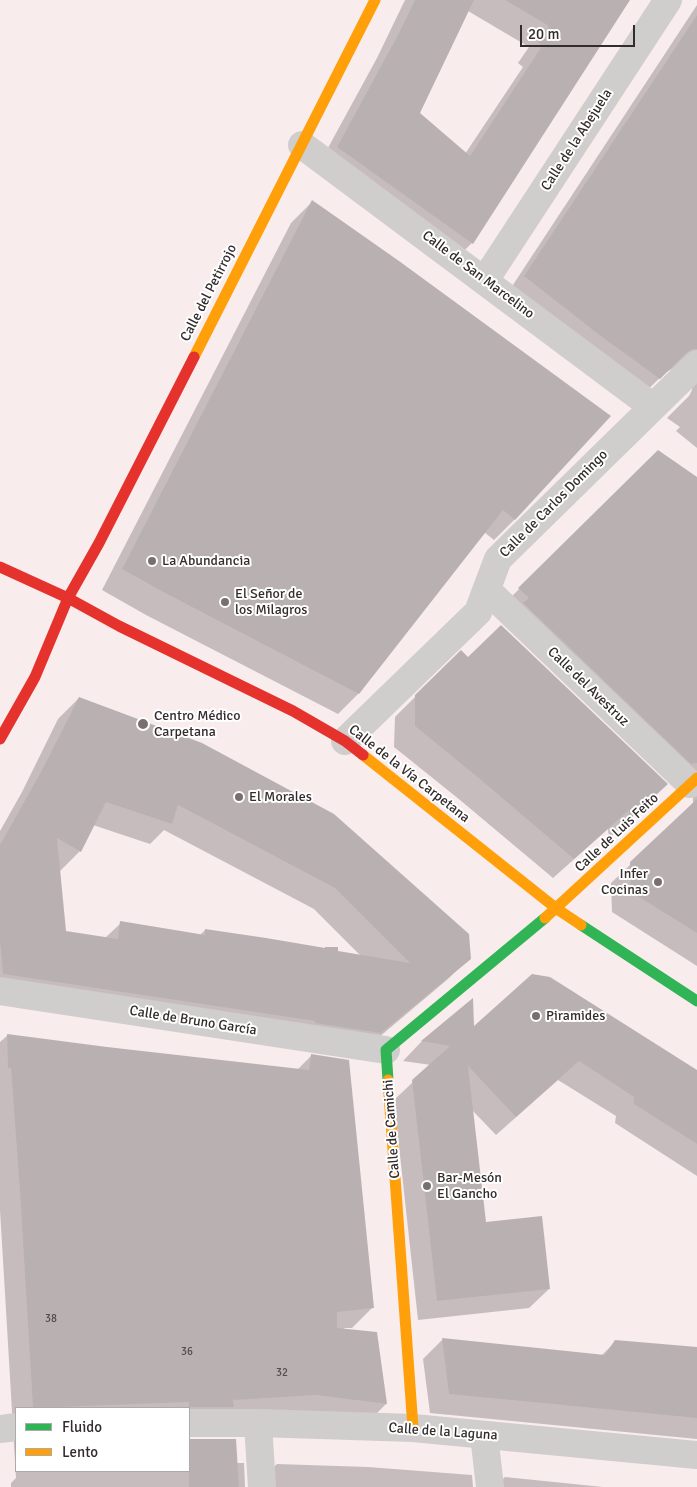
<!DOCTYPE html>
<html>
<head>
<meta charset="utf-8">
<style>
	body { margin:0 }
	#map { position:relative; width:697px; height:1487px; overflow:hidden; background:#f8eced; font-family:Signika,sans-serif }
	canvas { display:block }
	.legend { position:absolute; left:15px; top:1407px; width:175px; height:65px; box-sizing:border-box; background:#fff; border:1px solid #adaaab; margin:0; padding:6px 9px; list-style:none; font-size:15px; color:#332b2c }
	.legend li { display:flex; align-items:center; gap:10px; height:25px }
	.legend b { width:25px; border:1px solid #adaaab }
	.scale { position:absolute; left:520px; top:25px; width:115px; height:22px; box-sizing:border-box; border:2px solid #332b2c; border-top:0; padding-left:6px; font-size:15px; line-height:18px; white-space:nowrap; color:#332b2c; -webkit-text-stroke:4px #fff; paint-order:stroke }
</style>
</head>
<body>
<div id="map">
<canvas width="697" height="1487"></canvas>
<ul class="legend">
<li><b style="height:6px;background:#30b455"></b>Fluido</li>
<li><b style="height:6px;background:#ff9f0a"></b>Lento</li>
</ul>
<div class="scale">20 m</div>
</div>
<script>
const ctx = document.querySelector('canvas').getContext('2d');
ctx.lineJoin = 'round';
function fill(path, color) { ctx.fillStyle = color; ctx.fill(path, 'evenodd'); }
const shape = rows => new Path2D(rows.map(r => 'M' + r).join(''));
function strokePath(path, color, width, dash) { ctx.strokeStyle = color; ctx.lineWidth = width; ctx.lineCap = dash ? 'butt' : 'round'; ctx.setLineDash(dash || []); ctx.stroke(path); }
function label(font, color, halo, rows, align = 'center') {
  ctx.font = font + ' Signika,sans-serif'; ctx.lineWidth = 4; ctx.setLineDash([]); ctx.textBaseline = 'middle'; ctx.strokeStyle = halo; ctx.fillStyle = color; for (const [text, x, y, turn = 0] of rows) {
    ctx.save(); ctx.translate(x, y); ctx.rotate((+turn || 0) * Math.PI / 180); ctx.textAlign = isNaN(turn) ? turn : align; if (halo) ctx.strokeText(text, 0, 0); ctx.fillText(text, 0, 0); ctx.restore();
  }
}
fill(shape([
	[405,0,629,0,472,243,451,263,317,168,377,58],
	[468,11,529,47,518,63,523,67,465,154,418,113],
	[697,5,697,448,676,431,680,427,667,418,689,396,692,390,692,380,680,368,672,369,665,373,639,398,505,297],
	[312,202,515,519,494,540,484,532,358,694,338,714,146,615,102,590,291,223],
	[658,451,697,479,697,966,612,912,611,883,690,808,693,803,693,794,499,609],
	[468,658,645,805,609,839,608,829,553,878,460,800,394,747,395,717,416,696],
	[79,698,469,958,448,979,359,1054,0,997,0,831,22,792,58,719],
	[93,825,150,844,164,830,314,909,361,956,205,930,200,935,121,923,105,938,65,932,59,872,80,851],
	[471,1000,473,1028,697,1072,697,1176,615,1123,616,1116,558,1080,496,1135,472,1110,485,1223,549,1289,529,1308,418,1320,394,1100,431,1065,403,1061,421,1042],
	[8,1035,107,1048,297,1070,311,1056,373,1307,352,1328,344,1328,386,1404,366,1424,189,1427,189,1408,16,1408,16,1471,189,1471,189,1440,234,1440,236,1463,244,1463,245,1487,11,1487,11,1483,16,1478,0,1210,0,1042],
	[442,1340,601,1356,616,1341,697,1348,697,1439,430,1413,423,1359],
	[277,1464,368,1467,472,1475,473,1487,257,1487,256,1484],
	[505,1477,603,1487,495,1487]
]), '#0003');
fill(shape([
	[415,0,474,0,420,113,470,156,542,46,538,42,549,26,505,0,630,0,473,244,337,147,398,35],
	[697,15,697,349,693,349,686,353,660,379,598,334,524,276],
	[312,200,399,261,611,416,515,520,503,510,359,694,167,594,122,569],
	[658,450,697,477,697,763,691,764,523,603,529,598,518,588],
	[501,625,668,784,629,820,629,810,574,859,481,780,415,726,415,695,461,650,468,657],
	[79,697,202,743,334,814,469,934,471,959,381,1033,315,1023,315,1021,3,974,0,942,0,845,42,770],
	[106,802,172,824,178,805,335,888,410,963,338,951,338,947,325,947,325,948,266,938,205,929,205,935,120,921,118,939,66,931,57,838,81,852],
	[697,799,697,933,631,892,630,862],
	[532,974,550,977,697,1070,697,1144,634,1104,634,1097,579,1061,516,1117,468,1066,486,1222,542,1216,550,1289,437,1301,412,1080,450,1046,421,1041,473,998,474,1026],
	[7,1034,107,1047,309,1070,311,1054,349,1060,374,1308,337,1312,337,1328,377,1332,387,1404,316,1395,233,1400,234,1407,189,1407,189,1402,33,1408,20,1192,11,1068,8,1068],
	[442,1338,605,1355,615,1340,697,1347,697,1418,449,1394],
	[189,1439,236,1439,239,1487,189,1487]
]), '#b9b1b1');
strokePath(shape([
	[302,145,653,407],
	[485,280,668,0],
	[487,590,690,784],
	[345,741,478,612,498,559,697,364],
	[0,991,386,1050],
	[189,1423,258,1423,413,1428,697,1455],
	[258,1423,262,1487],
	[0,1429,16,1427],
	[484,1435,490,1487]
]), '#d0cdcd', 28);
strokePath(shape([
	[581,925,697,1001],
	[388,1080,386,1050,545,918]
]), '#30b455', 11);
strokePath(shape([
	[194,357,375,0],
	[363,755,557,909,581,925],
	[545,918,697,778],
	[388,1080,413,1428]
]), '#ff9f0a', 11);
strokePath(shape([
	[0,567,68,598,119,626,293,711,345,741,363,755],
	[0,739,35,677,68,598,99,543,194,357]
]), '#e5322d', 11);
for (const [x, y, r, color] of [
	[152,561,5,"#786f70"],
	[225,602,5,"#786f70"],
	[143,724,6,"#786f70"],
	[239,797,5,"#786f70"],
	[658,882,5,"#786f70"],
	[536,1016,5,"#786f70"],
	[427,1186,5,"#786f70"]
]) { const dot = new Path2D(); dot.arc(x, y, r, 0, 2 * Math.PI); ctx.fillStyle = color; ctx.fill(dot); strokePath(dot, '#fff', 2); }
label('11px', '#544c4d', null, [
	["38",51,1319],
	["36",187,1352],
	["32",282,1373]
]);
label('14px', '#332b2c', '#fff', [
	["Calle de la Abejuela",577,140,-57],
	["Calle de San Marcelino",478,275,37],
	["Calle del Petirrojo",209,293,-63],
	["Calle de Carlos Domingo",554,504,-45],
	["Calle del Avestruz",588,687,44],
	["Calle de la Vía Carpetana",409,774,38],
	["Calle de Luis Feito",617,833,-43],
	["Calle de Bruno García",193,1021,9],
	["Calle de Camichi",392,1129,-94],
	["Calle de la Laguna",443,1432,4]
]);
label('14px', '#332b2c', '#fff', [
	["La Abundancia",162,561],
	["El Señor de",235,594],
	["los Milagros",235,610],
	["Centro Médico",154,716],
	["Carpetana",154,732],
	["El Morales",249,797],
	["Infer",648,874,"right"],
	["Cocinas",648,890,"right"],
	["Piramides",546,1016],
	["Bar-Mesón",437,1178],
	["El Gancho",437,1194]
], 'left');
</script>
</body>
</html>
